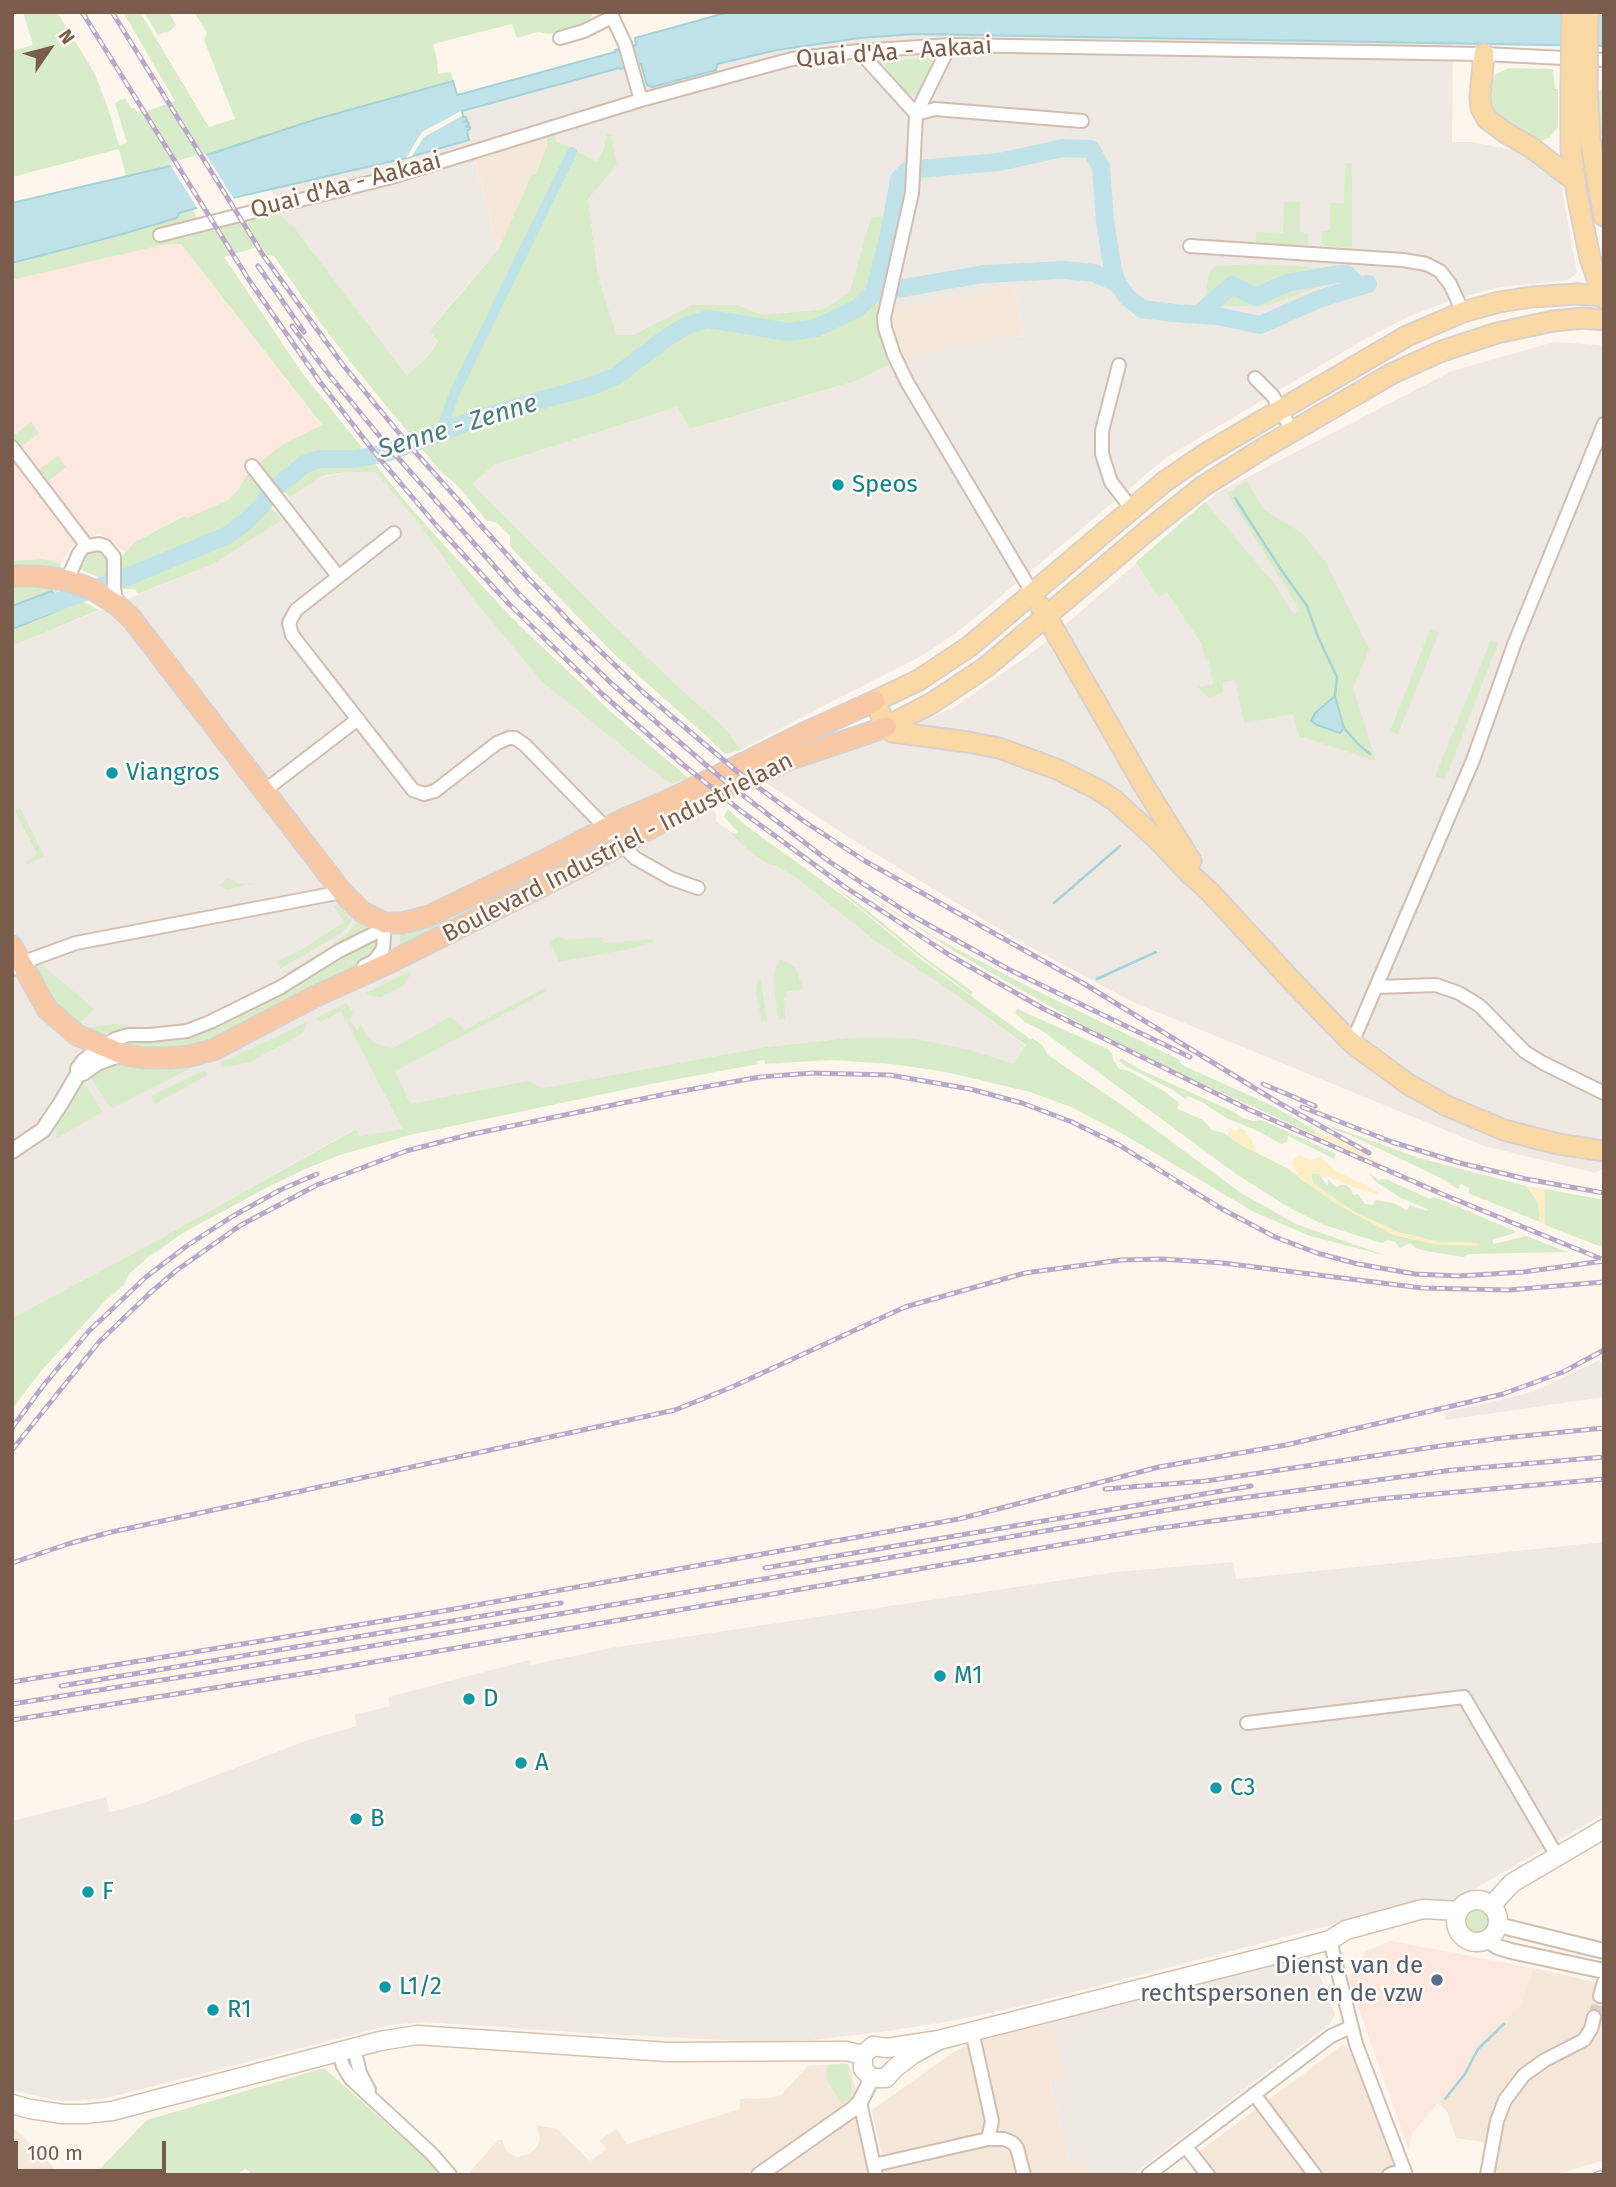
<!DOCTYPE html>
<html>
<head>
<meta charset="utf-8">
<style>
	body { margin:0 }
	#map { position:relative; width:1616px; height:2187px; overflow:hidden; background:#fdf6ec; font-family:"Fira Sans",sans-serif }
	canvas { display:block }
	.frame { position:absolute; inset:0; border:14px solid #7a5c4d; pointer-events:none }
	.north { position:absolute; left:14px; top:14px; width:70px; height:70px; -webkit-text-stroke:5px #fffaf3; paint-order:stroke; rotate:55deg; font-size:19px; font-weight:700; line-height:28px; text-align:center; color:#7a5c4d }
	.north::after { content:''; display:block; margin:auto; width:24px; height:32px; background:#7a5c4d; clip-path:polygon(50% 0,100% 100%,50% 72%,0 100%) }
	.scale { position:absolute; left:14px; top:2141px; width:152px; height:32px; box-sizing:border-box; border:4px solid #7a5c4d; border-top:0; padding-left:9px; font-size:21px; line-height:24px; white-space:nowrap; color:#7a5c4d; -webkit-text-stroke:5px #fffaf3; paint-order:stroke }
</style>
</head>
<body>
<div id="map">
<canvas width="1616" height="2187"></canvas>
<div class="frame"></div>
<div class="north">N</div>
<div class="scale">100 m</div>
</div>
<script>
const ctx = document.querySelector('canvas').getContext('2d');
ctx.lineJoin = 'round';
function fill(path, color) { ctx.fillStyle = color; ctx.fill(path, 'evenodd'); }
const shape = rows => new Path2D(rows.map(r => 'M' + r).join(''));
function strokePath(path, color, width, dash) { ctx.strokeStyle = color; ctx.lineWidth = width; ctx.lineCap = dash ? 'butt' : 'round'; ctx.setLineDash(dash || []); ctx.stroke(path); }
function label(font, color, halo, rows, align = 'center') {
  ctx.font = font + ' "Fira Sans",sans-serif'; ctx.lineWidth = 5; ctx.setLineDash([]); ctx.textBaseline = 'middle'; ctx.strokeStyle = halo; ctx.fillStyle = color; for (const [text, x, y, turn = 0] of rows) {
    ctx.save(); ctx.translate(x, y); ctx.rotate((+turn || 0) * Math.PI / 180); ctx.textAlign = isNaN(turn) ? turn : align; if (halo) ctx.strokeText(text, 0, 0); ctx.fillText(text, 0, 0); ctx.restore();
  }
}
fill(shape([
	[546,135,547,146,535,175,532,174,498,250,474,156],
	[1006,283,1013,283,1024,336,987,340,944,348,889,365,877,323,878,307,897,307,974,294],
	[1533,1968,1604,1984,1604,2160,1553,2175,1482,2175,1489,2143,1456,2138,1447,2111,1438,2103,1460,2077,1475,2048,1520,2005],
	[1051,2020,1066,2079,1050,2083,1069,2160,1082,2150,1088,2175,886,2175,872,2110,954,2052,982,2037],
	[1342,2045,1346,2046,1351,2052,1398,2175,1197,2175,1188,2162,1189,2159],
	[845,2063,850,2067,857,2094,872,2175,467,2175,498,2140,502,2140,506,2150,512,2155,518,2157,531,2153,538,2145,540,2139,536,2125,557,2129,590,2161,606,2149,600,2140,616,2129,627,2144,740,2109,740,2099,770,2098,781,2095,808,2066],
	[12,2126,61,2175,12,2175]
]), '#f5e8da');
fill(shape([
	[181,244,322,426,283,444,249,471,238,490,228,500,187,518,183,516,135,542,125,552,100,533,72,545,61,563,42,559,12,561,12,280,162,245],
	[1391,1941,1533,1968,1520,2005,1475,2048,1460,2077,1412,2134,1409,2151,1348,1978,1366,1951]
]), '#fde8e0');
fill(shape([
	[914,34,1453,43,1452,142,1473,142,1511,150,1559,174,1577,273,1568,280,1500,287,1452,300,1408,317,1365,339,1167,457,988,607,956,633,920,657,825,705,741,750,727,730,683,691,592,604,473,484,494,465,677,407,691,429,859,380,889,365,944,348,987,340,1024,336,1013,283,1006,283,974,294,936,301,897,307,878,307,892,257,900,215,872,217,850,291,824,309,762,315,738,305,691,305,633,335,615,335,598,276,588,199,617,165,606,135,604,148,597,161,556,141,553,133,474,157,498,250,433,325,438,340,430,354,407,377,294,227,278,214,272,189,406,158,469,141,467,131,470,129,466,126,469,124,464,122,467,120,463,117,462,111,620,67,621,69,641,63,647,85,733,60,777,50,860,38],
	[1554,342,1600,345,1604,349,1604,1168,1595,1173,1484,1146,1133,1002,1019,941,853,840,765,782,953,708,1041,646,1217,493,1452,371],
	[345,472,375,472,420,525,472,598,542,682,653,771,716,813,716,821,751,853,768,864,776,866,798,879,874,940,943,985,1026,1046,1014,1065,858,1037,765,1047,542,1088,528,1081,404,1129,360,1136,355,1129,136,1252,12,1318,12,646,194,572,282,520,275,511,307,485,318,478],
	[1599,1360,1604,1367,1604,1397,1446,1420,1444,1413,1525,1394,1548,1385],
	[1604,1542,1604,1814,1450,1903,1427,1900,1021,2006,957,2020,888,2031,812,2040,761,2042,586,2033,424,2022,391,2025,107,2098,76,2101,54,2100,12,2090,12,1821,106,1797,110,1812,141,1804,308,1740,357,1726,354,1715,390,1706,388,1697,530,1660,531,1665,611,1648,1116,1572,1233,1562,1236,1579],
	[1309,1956,1314,1961,1335,2014,1330,2024,1132,2175,1088,2175,1082,2151,1069,2160,1050,2083,1065,2078,1051,2020]
]), '#efe9e4');
fill(shape([
	[23,12,57,12,94,72,108,108,119,145,127,143,115,103,125,98,131,108,134,108,138,114,175,101,123,12,140,12,209,127,235,119,204,40,207,33,194,12,594,12,588,22,580,27,549,34,538,32,517,38,512,24,433,44,437,59,438,74,451,72,453,81,317,119,179,164,126,176,119,149,12,177,12,51,33,45],
	[144,12,169,12,176,25,167,33,166,32,158,35],
	[928,58,934,62,933,68,919,92,915,95,908,94,885,67,887,60],
	[1509,68,1553,69,1555,89,1558,89,1558,127,1549,138,1540,141,1531,139,1491,113,1489,93,1490,84,1495,75],
	[1603,68,1604,68,1604,138,1601,134,1598,91,1603,90],
	[554,133,556,141,597,161,604,148,606,135,611,134,617,165,588,199,598,276,616,335,633,335,691,305,738,305,762,315,824,309,850,291,871,217,900,214,892,257,878,307,877,323,889,365,859,380,690,429,677,407,494,465,473,484,592,604,683,691,727,730,741,750,725,754,712,741,614,654,533,571,510,546,510,536,496,522,487,521,456,484,441,472,360,374,322,325,274,256,267,255,261,246,224,257,303,374,404,500,442,543,517,623,611,712,688,778,672,784,653,771,542,682,472,598,420,525,375,472,345,472,327,475,318,478,290,498,283,490,269,505,282,520,213,564,138,594,135,589,122,589,120,582,121,557,135,542,184,516,187,518,228,500,238,490,249,471,283,444,322,425,181,244,162,245,12,280,12,263,119,235,177,218,179,213,193,209,203,232,278,214,294,227,407,376,430,354,438,341,431,332,433,326,498,250,532,174,535,175,547,146,546,135],
	[1345,163,1352,163,1352,248,1325,246,1322,244,1322,231,1330,230,1330,203,1344,203],
	[1284,202,1300,202,1300,232,1308,233,1308,243,1307,245,1256,244,1256,232,1283,233],
	[1251,264,1299,266,1338,271,1339,279,1267,306,1211,306,1207,301,1206,290,1209,273,1215,266],
	[31,422,39,433,21,447,13,436],
	[58,456,66,467,47,482,38,470],
	[1247,481,1263,509,1302,533,1325,561,1369,649,1353,688,1376,761,1299,736,1293,714,1244,723,1235,680,1223,682,1223,692,1209,698,1198,687,1213,684,1209,660,1205,661,1202,644,1167,592,1159,597,1136,562,1205,502,1273,582,1294,615,1300,610,1227,493],
	[91,549,99,550,106,555,109,561,109,571,103,579,76,568,79,558],
	[42,559,61,563,56,591,76,598,99,610,12,646,12,629,59,610,51,592,12,606,12,561],
	[1430,630,1439,633,1398,734,1390,731],
	[1491,640,1498,643,1445,780,1435,776],
	[20,808,44,856,28,864,24,863,37,854,15,811],
	[728,809,744,824,854,904,922,960,1030,1039,1032,1038,1042,1045,1048,1055,1122,1105,1241,1193,1296,1224,1387,1256,1310,1236,1254,1212,1121,1133,1071,1107,1030,1092,946,1072,892,1064,831,1060,765,1064,764,1060,757,1061,758,1064,651,1084,410,1135,340,1155,303,1170,264,1189,183,1233,146,1259,130,1273,124,1285,107,1299,40,1372,14,1407,12,1403,12,1318,136,1252,356,1129,360,1136,403,1129,341,1011,320,1022,316,1018,346,1003,353,1012,350,1020,357,1031,361,1024,366,1035,374,1043,393,1048,450,1017,465,1030,547,987,546,992,395,1071,410,1104,528,1081,542,1088,765,1047,858,1037,911,1038,970,1050,1014,1064,1026,1045,942,985,874,940,798,879,776,866,768,864,751,853,720,824,730,832,736,834,738,832,724,817],
	[594,840,600,843,602,847,458,918,456,913],
	[829,870,938,939,1035,990,1180,1060,1180,1063,1184,1066,1271,1105,1315,1130,1315,1135,1192,1079,1079,1023,957,953],
	[228,878,238,883,254,883,228,889,220,887,219,885],
	[832,885,856,901,924,957,973,992,971,995,923,959],
	[338,905,352,920,350,924,340,934,280,969,277,961,301,950,344,922,334,906],
	[447,916,450,921,450,926,399,952,401,928],
	[360,919,372,926,372,929,289,977,286,973,344,937],
	[558,936,567,940,603,937,604,943,653,939,653,942,634,948,559,962,550,942],
	[377,937,375,955,369,960,204,1047,157,1053,125,1045,131,1041,210,1028,286,992,336,957],
	[780,959,796,968,802,986,802,990,787,991,786,998,784,998,785,1019,778,1020,773,975],
	[40,963,94,1009,78,1025,52,999,35,971],
	[410,971,410,975,403,986,381,997,370,996,366,993],
	[757,980,761,981,767,1021,762,1022,756,992],
	[1017,1009,1108,1049,1112,1054,1113,1059,1119,1069,1129,1071,1162,1090,1177,1101,1179,1104,1177,1108,1180,1110,1203,1120,1212,1130,1224,1133,1239,1144,1287,1168,1335,1203,1394,1235,1439,1245,1477,1245,1477,1243,1439,1242,1398,1232,1356,1213,1336,1200,1313,1183,1311,1174,1319,1174,1328,1186,1328,1179,1336,1187,1341,1185,1346,1185,1351,1189,1353,1195,1358,1194,1365,1204,1373,1205,1375,1200,1394,1203,1406,1210,1408,1209,1409,1205,1427,1211,1428,1209,1401,1198,1376,1182,1369,1173,1378,1180,1386,1179,1430,1199,1435,1197,1517,1232,1492,1240,1494,1244,1526,1236,1568,1252,1468,1254,1464,1257,1426,1251,1416,1248,1410,1243,1400,1248,1395,1242,1388,1240,1382,1243,1375,1241,1324,1225,1290,1208,1236,1174,1041,1030,1025,1022,1015,1013],
	[307,1022,302,1034,250,1062,226,1067,220,1063],
	[113,1024,143,1027,143,1029,123,1029,107,1033,98,1038,86,1028],
	[1121,1058,1139,1069,1234,1112,1243,1118,1253,1121,1262,1120,1336,1154,1334,1159,1288,1136,1287,1142,1281,1144,1258,1131,1226,1118,1204,1103,1188,1096,1185,1099,1173,1090,1125,1066,1119,1061],
	[113,1060,192,1064,193,1067,113,1108,110,1107,89,1075],
	[202,1071,206,1071,208,1075,155,1104,151,1096],
	[83,1080,102,1112,57,1138,55,1125,73,1100],
	[1328,1125,1419,1158,1526,1186,1538,1202,1540,1222,1468,1193,1470,1188,1461,1184,1458,1189,1456,1188,1441,1178,1348,1134,1335,1130],
	[1545,1189,1604,1200,1604,1245,1599,1246,1545,1225],
	'1462 1921a15 15 0 1 1 30 0a15 15 0 1 1-30 0Z',
	[848,2064,852,2091,850,2097,841,2103,826,2078,828,2065],
	[324,2068,427,2159,439,2175,253,2175,245,2168,237,2175,94,2175,147,2120]
]), '#d8ecc9');
fill(shape([
	[1231,1128,1235,1131,1241,1128,1246,1131,1245,1134,1253,1139,1252,1144,1257,1150,1255,1152,1239,1144,1227,1135],
	[1315,1130,1327,1137,1329,1135,1384,1165,1384,1166,1315,1135],
	[1299,1155,1310,1160,1321,1157,1335,1170,1377,1191,1379,1194,1364,1191,1327,1176,1323,1177,1319,1174,1311,1174,1313,1183,1356,1213,1401,1233,1439,1242,1479,1243,1477,1245,1479,1246,1439,1245,1394,1235,1335,1203,1300,1179,1292,1164,1293,1160],
	[1526,1186,1545,1189,1545,1225,1540,1222,1538,1202]
]), '#fcefc7');
const water = shape([
	[729,12,1604,12,1604,46,914,34,860,38,777,50,717,64,716,70,652,87,647,85,641,64,620,69,619,68,462,111,463,117,466,117,467,120,464,122,468,122,469,124,466,127,470,127,470,129,467,131,469,140,406,158,224,200,179,213,177,218,119,235,12,263,12,203,179,164,317,119,453,81,457,95,465,93,615,52,615,50,636,45,635,38,729,12],
	[52,591,59,610,12,629,12,606,52,591],
	[1335,696,1344,728,1340,733,1317,725,1311,721,1315,713,1335,696]
]);
fill(water, '#bfe3e8');
strokePath(water, '#a5d3da', 2);
fill(shape([
	[461,111,462,116,424,137,412,156,406,158,422,132],
	[205,153,236,202,199,211,169,163]
]), '#fdf6ec');
strokePath(shape([
	[1235,498,1280,568,1307,606,1318,637,1337,677,1335,696],
	[1344,728,1358,744,1370,754],
	[1054,903,1120,846],
	[1097,979,1156,952],
	[1445,2099,1465,2074,1478,2049,1504,2024]
]), '#a5d3da', 2.5);
strokePath(shape([
	[441,431,454,394,572,152]
]), '#bfe3e8', 10);
strokePath(shape([
	[874,293,889,235,899,179,908,170,999,162,1063,148,1091,149,1101,167,1105,221,1113,271,1118,284],
	[1198,315,1232,285,1256,297,1287,283,1338,274,1347,274,1359,286],
	[12,618,132,575,228,535,244,523,262,505,273,490,305,464,319,459,355,459,386,453,479,418,595,385,616,376,669,336,688,325,708,319,789,332,816,328,858,308,874,293,984,274,1063,270,1094,273,1108,279,1118,284,1127,297,1142,309,1174,313,1217,316,1260,325,1319,299,1368,284]
]), '#bfe3e8', 18);
strokePath(shape([
	[1594,2017,1600,1996]
]), '#dcd0c4', 12, [12, 6]);
const minor = shape([
	[610,12,625,44,641,100],
	[560,38,584,31,612,17],
	[950,45,916,114,912,193,884,318,885,328,894,355,907,382,1033,594],
	[859,51,916,114],
	[916,114,935,109,1082,121],
	[160,235,388,178,641,100,792,59,859,51,950,45,1484,54,1604,60],
	[1190,246,1403,260,1426,264,1440,271,1450,284,1463,312],
	[1119,365,1102,431,1102,454,1111,482,1132,509],
	[1255,378,1273,396,1292,431],
	[12,447,87,546],
	[252,466,338,576],
	[394,533,296,610,289,623,292,635,413,790,424,794,435,791,497,743,509,738,515,738,525,745,635,858,672,879,698,888],
	[67,580,79,553,84,547,98,544,105,546,114,557,114,588,117,605],
	[264,791,358,719],
	[364,966,374,961,383,949,385,923],
	[12,969,21,963,76,943,342,892],
	[1376,987,1436,985,1459,993,1480,1006,1525,1052,1543,1063,1604,1093],
	[1352,1043,1473,760,1515,642,1604,424],
	[102,1047,115,1039,129,1035,150,1035,187,1031,210,1022,281,987,339,951,377,932,385,923],
	[1247,1723,1464,1697,1557,1856],
	[1330,1940,1356,2044,1406,2175],
	[1600,1996,1604,1982],
	[972,2031,992,2121,988,2139],
	[354,2048,360,2073,369,2090],
	[339,2052,343,2066,351,2079,432,2154,450,2175],
	[1254,2094,1315,2175],
	[860,2102,876,2175],
	[1186,2147,1208,2175],
	[874,2165,988,2139,1004,2139,1013,2143,1017,2148,1024,2175],
	[1148,2175,1331,2036,1351,2027],
	[1389,2175,1404,2169],
	[1487,2175,1497,2121,1505,2100,1524,2075,1545,2060,1584,2040,1591,2029,1594,2017]
]);
const tertiary = shape([
	[79,1074,83,1073,97,1063,122,1054],
	[12,1151,43,1130,61,1103,78,1074,78,1069,84,1061,102,1047],
	[1498,1925,1604,1951],
	[1487,1940,1498,1947,1511,1951,1604,1971],
	[759,2175,853,2109,860,2102,872,2078]
]);
const secondary = shape([
	'1456 1921a21 21 0 1 1 42 0a21 21 0 1 1-42 0Z',
	[1491,1906,1512,1883,1604,1829],
	[939,2040,912,2055,895,2068,886,2078,872,2078,863,2069,863,2055,873,2046,887,2048,939,2040,1293,1950,1330,1940,1346,1930,1423,1909,1459,1911],
	[12,2104,30,2109,63,2114,85,2114,112,2111,380,2041,417,2035,668,2052,846,2051,863,2055]
]);
const primary = shape([
	[1484,54,1480,96,1481,108,1487,119,1506,133,1532,148,1575,181],
	[1571,87,1571,150,1577,194,1590,258,1604,298],
	[1587,87,1590,139,1604,216],
	[1604,296,1578,294,1532,297,1499,302,1463,312,1407,336,1205,454,1164,482,970,646,919,680,875,701,886,727,892,732,968,742,999,748,1059,770,1097,789,1114,800,1157,839,1191,875,1209,891,1292,981,1352,1043,1408,1084,1447,1106,1504,1130,1558,1144,1604,1151],
	[1041,607,1143,784,1191,861],
	[886,727,932,703,986,667,1147,531,1202,487,1262,449,1393,373,1442,351,1497,333,1553,321,1583,318,1604,320]
]);
const trunk = shape([
	[12,576,36,576,67,580,94,590,117,605,132,619,342,892,362,912,385,923,402,923,429,916,547,859,622,820,671,799,802,734,875,701],
	[12,946,47,1009,77,1035,122,1054,142,1058,170,1058,189,1056,213,1050,314,997,391,962,584,865,700,801,746,779,791,759,886,727]
]);
strokePath(minor, '#d1beb0', 16);
strokePath(tertiary, '#d1beb0', 18);
strokePath(secondary, '#d6c0b0', 21);
strokePath(primary, '#dad1cd', 23);
strokePath(trunk, '#dad1cd', 23);
strokePath(minor, '#fff', 12);
strokePath(tertiary, '#fff', 14);
strokePath(secondary, '#fff', 18);
strokePath(primary, '#fbd9a5', 19);
strokePath(trunk, '#f9c8a4', 19);
const rail = shape([
	[82,12,249,280,320,382,375,453,436,525,510,605,601,693,681,763,741,811,845,887,951,956,1044,1009,1250,1110,1442,1194,1604,1260],
	[112,12,263,255,343,365,408,444,528,578,572,624,644,693,739,773,805,822,865,861,1081,982,1279,1103,1369,1153],
	[258,266,304,332],
	[292,326,330,376,391,450,519,594,612,684,727,783,830,862,911,915,1010,970,1190,1057],
	[1263,1084,1315,1106],
	[1302,1107,1392,1142,1460,1163,1526,1179,1604,1193],
	[12,1428,43,1386,89,1331,146,1277,188,1245,233,1216,280,1190,317,1174],
	[12,1450,99,1342,150,1293,177,1270,241,1225,317,1185,406,1151,468,1135,671,1093,760,1077,812,1073,890,1075,970,1089,1022,1103,1072,1122,1119,1145,1222,1209,1275,1237,1317,1253,1358,1264,1415,1274,1459,1276,1523,1272,1604,1261],
	[1105,1489,1206,1481,1440,1446,1503,1438,1604,1428],
	[12,1563,68,1544,107,1533,675,1410,732,1387,905,1307,1025,1273,1121,1260,1161,1259,1223,1263,1422,1288,1509,1290,1604,1282],
	[765,1568,1251,1486],
	[12,1682,443,1611,959,1519,1159,1467,1286,1445,1503,1394,1563,1372,1604,1350],
	[61,1686,561,1603],
	[12,1704,325,1654,1226,1500,1453,1470,1604,1457],
	[12,1720,327,1670,1153,1529,1378,1499,1604,1479],
	[1594,2175,1604,2171]
]);
strokePath(rail, '#b9a8c9', 5);
strokePath(rail, '#fffaf3', 2.5, [8]);
const primaryBridge = shape([
	[1571,87,1572,12],
	[1587,87,1588,12]
]);
strokePath(primaryBridge, '#dad1cd', 23, []);
strokePath(primaryBridge, '#fbd9a5', 19);
for (const [x, y, r, color] of [
	[838,485,7,"#0f9aa8"],
	[112,773,7,"#0f9aa8"],
	[940,1676,7,"#0f9aa8"],
	[469,1699,7,"#0f9aa8"],
	[521,1763,7,"#0f9aa8"],
	[1216,1788,7,"#0f9aa8"],
	[356,1819,7,"#0f9aa8"],
	[88,1892,7,"#0f9aa8"],
	[1437,1980,7,"#5c6f8a"],
	[385,1987,7,"#0f9aa8"],
	[213,2010,7,"#0f9aa8"]
]) { const dot = new Path2D(); dot.arc(x, y, r, 0, 2 * Math.PI); ctx.fillStyle = color; ctx.fill(dot); strokePath(dot, '#fffaf3', 2.5); }
label('24px', '#7a5c4d', '#fffaf3', [
	["Quai d'Aa - Aakaai",894,53,-4],
	["Quai d'Aa - Aakaai",346,186,-15],
	["Boulevard Industriel - Industrielaan",618,848,-27]
]);
label('24px', '#0d838f', '#fffaf3', [
	["Speos",852,485],
	["Viangros",126,773],
	["M1",954,1676],
	["D",483,1699],
	["A",535,1763],
	["C3",1230,1788],
	["B",370,1819],
	["F",102,1892],
	["L1/2",399,1987],
	["R1",227,2010]
], 'left');
label('24px', '#4e5e75', '#fffaf3', [
	["Dienst van de",1423,1966],
	["rechtspersonen en de vzw",1423,1994]
], 'right');
label('italic 26px', '#437c86', '#fffaf3', [
	["Senne - Zenne",458,427,-17]
]);
</script>
</body>
</html>
